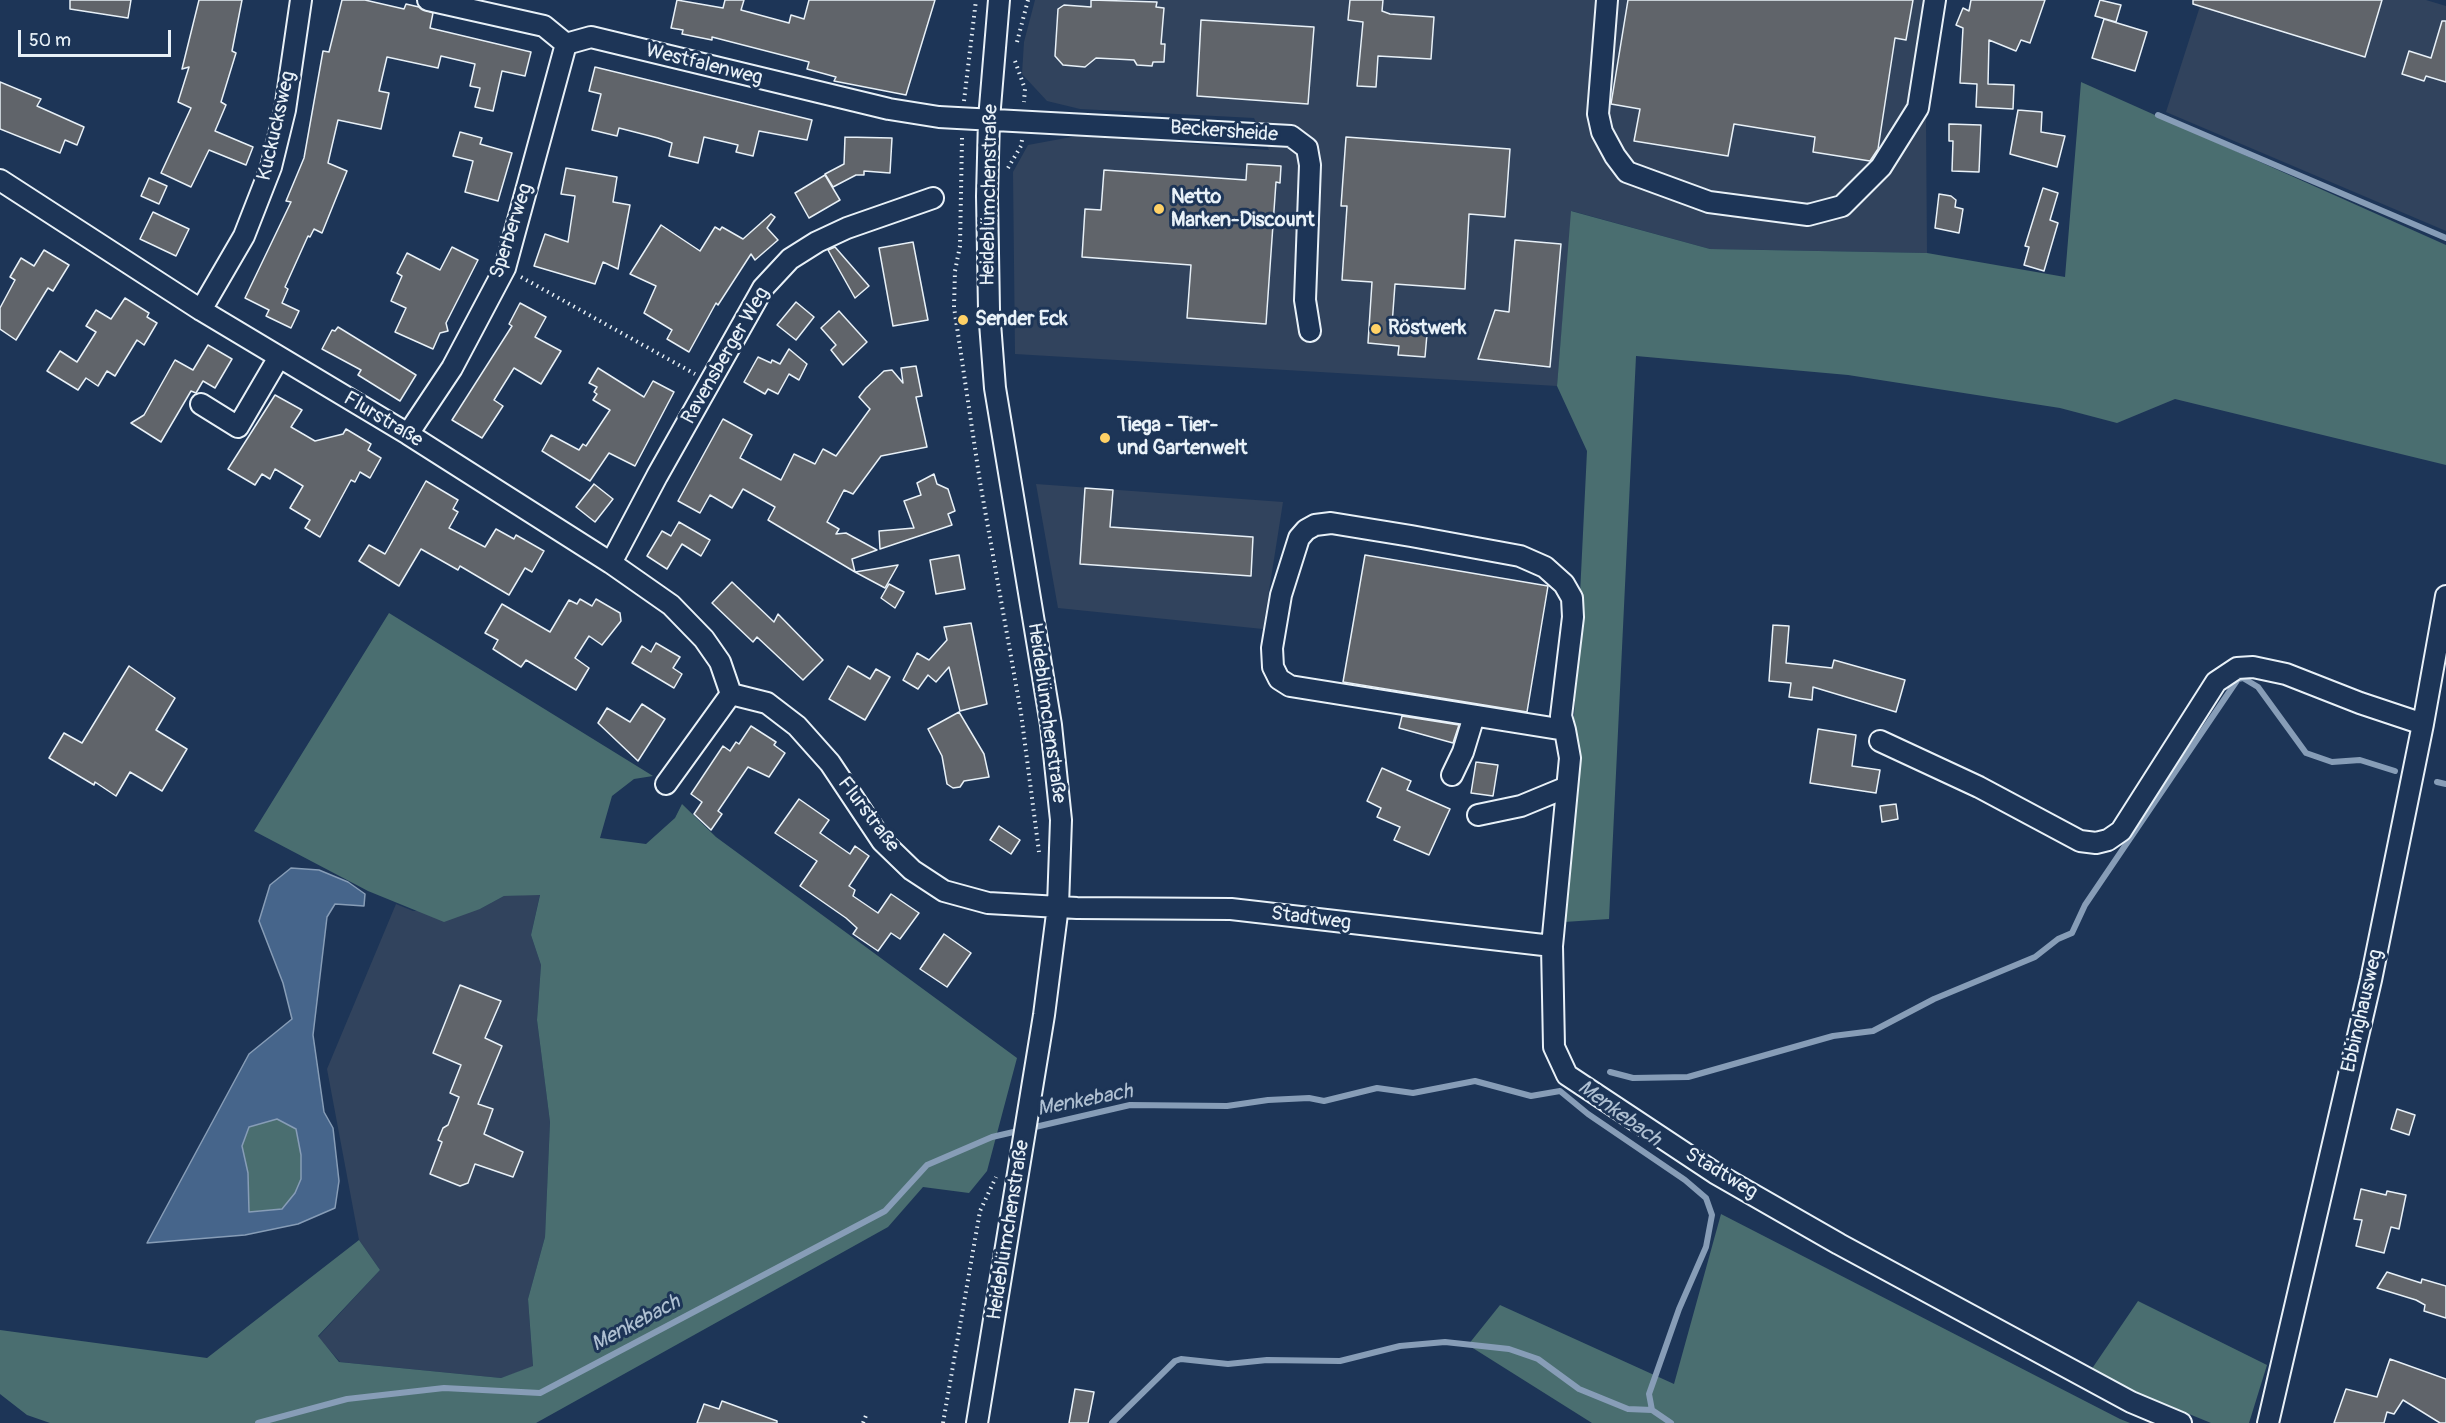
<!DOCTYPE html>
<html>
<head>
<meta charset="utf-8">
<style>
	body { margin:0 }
	#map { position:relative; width:2446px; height:1423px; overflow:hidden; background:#1d3557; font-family:Pangolin,sans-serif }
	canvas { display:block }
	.scale { position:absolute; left:18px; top:30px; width:153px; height:27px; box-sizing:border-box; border:3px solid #e8f1f8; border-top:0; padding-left:8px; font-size:18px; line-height:21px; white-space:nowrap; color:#e8f1f8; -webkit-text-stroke:4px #1d3557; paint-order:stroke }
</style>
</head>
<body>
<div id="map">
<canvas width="2446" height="1423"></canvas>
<div class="scale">50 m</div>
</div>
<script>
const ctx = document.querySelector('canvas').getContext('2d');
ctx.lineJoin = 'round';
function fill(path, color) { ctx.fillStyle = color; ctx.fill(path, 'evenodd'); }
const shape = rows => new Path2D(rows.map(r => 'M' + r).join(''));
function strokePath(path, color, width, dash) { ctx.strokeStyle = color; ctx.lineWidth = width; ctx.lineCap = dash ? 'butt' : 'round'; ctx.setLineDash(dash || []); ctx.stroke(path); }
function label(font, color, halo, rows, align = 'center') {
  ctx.font = font + ' Pangolin,sans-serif'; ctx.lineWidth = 6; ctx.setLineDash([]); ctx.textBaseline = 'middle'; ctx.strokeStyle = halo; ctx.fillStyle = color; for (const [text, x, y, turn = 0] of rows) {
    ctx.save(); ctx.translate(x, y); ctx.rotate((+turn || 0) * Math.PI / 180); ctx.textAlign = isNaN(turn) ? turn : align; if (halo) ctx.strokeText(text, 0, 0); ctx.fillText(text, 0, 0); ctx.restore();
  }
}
fill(shape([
	[1035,0,1945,0,1926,121,1927,253,1710,249,1572,211,1557,386,1015,354,1013,172,1028,145,1082,135,1269,150,1254,118,1080,109,1047,101,1022,74,1024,42],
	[2202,0,2426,0,2446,6,2446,231,2166,112],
	[1036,484,1283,502,1263,629,1058,608],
	[540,894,531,935,541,965,537,1020,550,1122,545,1237,528,1299,533,1367,501,1378,340,1362,318,1337,380,1270,359,1240,327,1069,396,904,413,911,480,909,504,896]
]), '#31435d');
fill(shape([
	[2081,82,2446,245,2446,465,2175,399,2117,423,2060,408,1848,375,1636,356,1609,919,1564,922,1587,451,1557,386,1571,211,1710,249,1927,253,2065,277],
	[389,613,653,776,634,779,612,796,600,838,646,844,675,818,682,804,716,837,1017,1058,987,1171,969,1193,923,1187,888,1227,536,1423,50,1423,27,1415,0,1394,0,1330,207,1358,359,1240,380,1270,318,1336,339,1362,501,1378,533,1366,528,1299,545,1237,550,1122,537,1020,541,965,531,935,540,895,504,896,480,909,444,922,368,891,254,831],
	[277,1119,296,1129,301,1155,301,1179,295,1193,282,1209,249,1212,248,1173,242,1146,249,1127],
	[1721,1214,2120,1419,2130,1423,1592,1423,1468,1345,1500,1305,1674,1384],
	[2138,1301,2267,1365,2249,1423,2211,1423,2089,1373]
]), '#4a6e70');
const water = shape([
	[291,868,319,870,348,882,365,894,364,906,335,904,327,917,313,1035,324,1112,333,1128,339,1181,335,1208,298,1224,245,1235,147,1243,249,1054,292,1019,283,983,259,921,270,885,291,868],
	[277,1119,296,1129,301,1155,301,1179,295,1193,282,1209,249,1212,248,1173,242,1146,249,1127,277,1119]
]);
fill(water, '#46658b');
strokePath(water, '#879db7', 1.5);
strokePath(shape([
	[2158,115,2446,238],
	[2437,782,2446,784],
	[1610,1072,1633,1078,1688,1077,1833,1036,1873,1031,1934,999,2035,957,2058,939,2072,933,2085,905,2238,679,2243,678,2258,687,2306,753,2332,762,2360,760,2395,771],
	[258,1423,347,1399,444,1388,540,1393,885,1211,927,1165,992,1137,1130,1105,1227,1106,1268,1100,1309,1098,1324,1101,1377,1088,1413,1093,1475,1081,1531,1096,1560,1091,1588,1114,1685,1180,1706,1198,1712,1215,1706,1247,1679,1309,1649,1394,1652,1410,1671,1423],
	[1112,1423,1175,1361,1181,1359,1228,1364,1267,1360,1340,1361,1400,1346,1445,1342,1509,1349,1538,1359,1579,1389,1628,1409,1652,1410]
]), '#879db7', 6);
const building = shape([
	[70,0,131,0,128,18,70,9,70,0],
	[199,0,242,0,232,51,236,53,221,102,226,105,215,131,253,147,246,165,209,150,191,187,161,173,191,108,178,102,189,67,182,69,199,0],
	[342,0,365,0,404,9,406,4,419,7,433,13,430,28,531,52,525,76,502,71,493,111,475,107,480,88,470,86,475,64,441,56,438,68,387,57,379,91,389,93,381,129,338,120,328,163,347,171,322,233,314,229,310,237,308,236,285,287,288,289,282,303,299,311,291,328,266,316,269,310,245,298,291,202,286,201,304,158,323,51,329,52,342,0],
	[677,0,723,8,725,0,744,0,741,10,789,23,791,15,804,19,809,0,935,0,906,95,834,81,836,77,807,69,809,62,712,37,712,40,682,34,683,30,671,28,677,0],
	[1091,0,1157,2,1156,7,1164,8,1161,44,1165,44,1164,62,1153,62,1152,66,1137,65,1134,60,1096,58,1085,67,1063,65,1055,56,1058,9,1064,5,1091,7,1091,0],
	[1350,0,1383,0,1382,11,1390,14,1434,17,1431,59,1378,56,1376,87,1357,86,1363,22,1348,20,1350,0],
	[1628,0,1913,0,1906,40,1895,38,1878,149,1870,161,1813,152,1815,137,1734,124,1728,156,1634,141,1640,109,1611,104,1628,0],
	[1971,0,2045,0,2030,43,2021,40,2016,51,1989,40,1988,84,2014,85,2013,109,1976,107,1977,84,1960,83,1963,28,1956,25,1963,8,1969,11,1971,0],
	[2100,0,2121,5,2116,22,2095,16,2100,0],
	[2193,0,2382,0,2365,57,2193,4,2193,0],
	[2104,19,2147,32,2135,71,2092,58,2104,19],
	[1201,20,1314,27,1308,104,1197,96,1201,20],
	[2442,21,2446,21,2446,82,2426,76,2424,81,2402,74,2409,51,2431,58,2442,21],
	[595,67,812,120,807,140,759,131,753,156,736,152,738,145,704,137,698,163,669,156,672,143,658,138,619,128,617,136,592,130,601,94,589,91,595,67],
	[0,82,41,99,37,106,84,127,77,145,65,140,60,153,0,129,0,82],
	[2018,110,2042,112,2041,132,2065,136,2057,167,2010,154,2018,110],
	[1949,124,1981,125,1979,172,1952,171,1953,141,1949,141,1949,124],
	[460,132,482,138,480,144,512,153,498,201,465,192,473,161,453,156,460,132],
	[845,137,892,138,890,173,864,171,864,175,856,175,833,187,825,174,844,164,845,137],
	[1346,137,1510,149,1505,217,1469,214,1465,289,1395,284,1392,325,1410,330,1410,334,1427,334,1425,357,1398,355,1399,346,1368,343,1372,282,1342,280,1347,206,1341,206,1346,137],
	[1247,164,1281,166,1280,183,1276,182,1266,324,1187,318,1191,265,1082,257,1085,209,1101,210,1104,170,1246,180,1247,164],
	[566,168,617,177,613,202,630,205,618,269,603,262,595,284,534,266,545,234,568,242,575,196,561,194,566,168],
	[825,175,840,200,809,218,795,193,825,175],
	[149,178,167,186,159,204,141,196,149,178],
	[2043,188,2058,193,2050,220,2058,223,2044,271,2024,265,2029,247,2025,246,2043,188],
	[1939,194,1951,196,1956,200,1955,207,1963,209,1959,233,1935,228,1939,194],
	[153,212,189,229,176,256,140,239,153,212],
	[771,214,775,217,767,228,778,240,755,260,751,254,718,305,716,303,689,352,667,339,672,330,644,313,656,286,630,274,661,225,700,251,715,227,720,230,722,227,743,239,771,214],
	[1515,240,1561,244,1550,367,1478,359,1495,310,1509,312,1515,240],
	[913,242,928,320,893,326,879,248,913,242],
	[452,247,478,260,446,323,448,331,440,333,433,349,395,332,406,308,391,301,402,276,397,273,407,253,440,270,452,247],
	[835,247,869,286,855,298,828,250,835,247],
	[44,250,69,265,53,291,48,288,16,340,0,329,0,308,15,280,10,277,21,258,34,266,44,250],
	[125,298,149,313,147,317,157,323,144,345,137,340,115,376,107,371,98,386,86,378,78,390,47,371,60,351,77,362,96,332,86,326,96,310,111,319,125,298],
	[796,302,814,317,796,340,777,325,796,302],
	[520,303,546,317,535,337,561,351,541,384,514,368,494,400,503,406,482,438,452,420,512,326,509,324,520,303],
	[839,311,867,342,843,365,831,350,836,345,821,328,839,311],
	[338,327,416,375,400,401,358,375,361,370,322,349,332,330,335,331,338,327],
	[208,345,232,359,215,388,203,381,196,393,191,391,161,442,131,423,144,415,175,360,193,370,208,345],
	[789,349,807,364,799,380,789,374,778,394,768,389,765,394,744,382,758,357,771,363,772,360,780,364,789,349],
	[916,366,922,396,916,397,927,447,881,456,853,494,844,490,827,522,839,529,836,534,846,533,877,550,852,559,855,572,768,520,775,507,743,489,732,508,710,495,700,513,678,501,723,419,752,435,740,458,781,480,794,454,815,464,823,449,836,456,870,409,859,397,866,388,884,371,892,370,903,383,901,368,916,366],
	[598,368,644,397,653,381,674,392,635,466,609,453,590,481,542,451,551,435,579,450,583,444,586,446,610,410,593,400,597,394,594,392,597,387,589,383,598,368],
	[275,395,302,410,291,427,315,441,343,434,346,429,371,444,368,450,381,458,370,478,360,472,355,482,351,480,320,537,305,528,310,520,290,508,303,486,275,469,270,479,262,474,255,485,228,469,275,395],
	[934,474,937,484,948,489,955,511,948,514,952,525,880,549,879,531,914,528,904,501,921,495,917,483,934,474],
	[426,481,458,500,453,509,458,512,449,528,485,547,496,529,514,539,516,535,544,551,532,572,525,568,509,595,460,566,458,570,421,549,399,586,359,561,369,545,385,554,426,481],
	[594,484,613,499,595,522,576,507,594,484],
	[1085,488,1113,490,1110,527,1253,537,1251,576,1080,564,1085,488],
	[679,522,710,540,701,556,682,544,667,569,647,556,662,531,671,536,679,522],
	[959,555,965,589,936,594,930,560,959,555],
	[1365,555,1548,586,1527,712,1343,682,1365,555],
	[898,565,885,588,855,572,898,565],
	[732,582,774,622,778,614,823,660,803,680,757,637,753,642,712,603,732,582],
	[889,584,904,592,895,608,881,598,889,584],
	[580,599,592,606,596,599,620,613,621,621,602,645,589,636,575,658,589,668,576,690,526,660,521,667,493,649,498,640,485,633,502,604,550,632,569,600,577,604,580,599],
	[971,623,987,704,960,711,949,667,936,682,928,675,918,689,903,680,917,653,929,660,947,640,944,627,971,623],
	[1773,625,1789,626,1786,663,1832,668,1834,660,1905,680,1896,712,1813,687,1812,700,1789,697,1791,683,1769,681,1773,625],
	[656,643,680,657,673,668,682,674,674,688,632,663,642,646,651,652,656,643],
	[129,666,175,698,156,730,187,749,162,791,130,772,116,796,95,782,94,785,49,758,64,733,82,743,129,666],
	[848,666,870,679,876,669,890,677,865,720,829,699,848,666],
	[642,704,665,719,638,761,598,723,607,708,630,722,642,704],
	[959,712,984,754,989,777,964,781,960,787,953,788,947,784,942,756,928,729,959,712],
	[1402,716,1459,725,1453,743,1399,728,1402,716],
	[751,726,776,742,774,745,785,753,769,777,748,767,718,811,722,814,711,830,694,814,702,802,691,794,723,746,730,751,736,742,739,744,751,726],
	[1818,729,1856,735,1852,766,1880,770,1876,793,1810,783,1818,729],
	[1476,762,1498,765,1493,796,1471,793,1476,762],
	[1382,768,1411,781,1407,790,1450,809,1429,855,1394,840,1400,827,1377,817,1381,808,1367,801,1382,768],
	[799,799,829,820,820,833,850,854,855,846,869,856,849,886,855,890,853,896,878,913,891,894,919,913,900,939,891,933,878,951,853,934,857,928,846,918,800,886,817,861,775,833,799,799],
	[1896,804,1898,819,1882,822,1880,806,1896,804],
	[999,826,1020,840,1011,854,990,840,999,826],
	[944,934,971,953,947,987,920,969,944,934],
	[460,985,501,1001,485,1038,502,1046,478,1104,493,1109,484,1134,523,1152,513,1177,475,1164,468,1183,460,1186,430,1174,442,1142,438,1140,443,1128,448,1125,459,1097,450,1093,461,1065,433,1053,460,985],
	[2397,1109,2415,1115,2409,1135,2391,1129,2397,1109],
	[2361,1189,2386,1195,2387,1191,2406,1195,2399,1229,2391,1227,2384,1253,2356,1246,2362,1220,2354,1219,2361,1189],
	[2387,1272,2421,1283,2422,1279,2446,1286,2446,1318,2424,1311,2425,1305,2416,1300,2377,1288,2387,1272],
	[2390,1359,2446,1379,2446,1423,2440,1423,2403,1400,2394,1414,2387,1412,2384,1423,2334,1423,2346,1389,2377,1397,2390,1359],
	[1075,1389,1094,1392,1088,1423,1069,1423,1075,1389],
	[722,1401,777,1421,777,1423,697,1423,704,1404,719,1409,722,1401]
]);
fill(building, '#60646a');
strokePath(building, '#e8f1f8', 1.5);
const minor = shape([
	[428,0,544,26,566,44,591,37,889,109,939,117,1291,136,1307,148,1310,165,1305,300,1310,331],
	[1607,0,1598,114,1602,132,1615,156,1627,172,1709,202,1808,215,1842,206,1881,167,1918,108,1935,0],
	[0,180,201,310,408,434,611,563,671,605,704,639,720,662,731,694],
	[201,310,244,236,271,167,285,110,301,0],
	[201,404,238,427,279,357],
	[408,434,452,368,505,268,566,44],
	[611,563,657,476,763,288,790,259,817,242,847,228,933,198],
	[731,694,767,703,797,726,830,763,882,841,912,870,944,891,988,903,1077,908,1231,909,1552,946,1554,1047,1567,1075,1715,1173,1839,1244,2131,1402,2181,1423],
	[1880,741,1979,787,2080,841,2096,843,2108,840,2121,831,2216,682,2237,668,2253,667,2286,674,2360,703,2423,724],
	[1452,775,1463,752,1474,716],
	[666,784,731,694],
	[1478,815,1521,806,1567,787],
	[1552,946,1570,758,1565,730,1561,716,1573,617,1572,598,1564,584,1545,567,1520,556,1411,536,1331,523,1315,525,1306,530,1299,538,1281,595,1272,648,1273,667,1279,679,1290,686,1565,730],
	[977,1423,1044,1015,1058,906,1061,820,1051,725,995,388,989,310,987,196,989,119,999,0],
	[2268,1423,2371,980,2423,724,2446,596]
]);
strokePath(minor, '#e8f1f8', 24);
strokePath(shape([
	[1017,42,1028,0],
	[1015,61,1025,89,1024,102],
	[964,101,976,0],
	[962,138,960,246,955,271,954,307,980,482,1021,713,1039,852],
	[1008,168,1021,146,1022,140],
	[521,277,695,374],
	[863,1423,867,1413],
	[943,1423,980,1211,996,1177]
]), '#e8f1f8', 4, [1.5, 4.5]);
strokePath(minor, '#1d3557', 20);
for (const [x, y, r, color] of [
	[1159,209,6,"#ffd166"],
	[963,320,6,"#ffd166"],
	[1376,329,6,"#ffd166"],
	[1105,438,6,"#ffd166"]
]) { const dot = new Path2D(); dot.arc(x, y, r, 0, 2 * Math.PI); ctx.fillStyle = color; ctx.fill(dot); strokePath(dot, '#1d3557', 2); }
label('20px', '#e8f1f8', '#1d3557', [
	["Westfalenweg",704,65,14],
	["Kuckucksweg",277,126,-77],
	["Beckersheide",1224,132,4],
	["Heideblümchenstraße",990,195,-89],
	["Sperberweg",512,231,-72],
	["Ravensberger Weg",726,356,-60],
	["Flurstraße",383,420,31],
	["Heideblümchenstraße",1046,713,82],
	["Flurstraße",868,815,53],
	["Stadtweg",1311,919,7],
	["Ebbinghausweg",2363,1011,-77],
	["Stadtweg",1721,1174,31],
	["Heideblümchenstraße",1009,1230,-81]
]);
label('bold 20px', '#e8f1f8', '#1d3557', [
	["Netto",1171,198],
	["Marken-Discount",1171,221],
	["Sender Eck",975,320],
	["Röstwerk",1388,329],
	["Tiega - Tier-",1117,426],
	["und Gartenwelt",1117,449]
], 'left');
label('italic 21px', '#afc0d2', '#1d3557', [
	["Menkebach",1085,1101,-11],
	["Menkebach",1619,1114,36],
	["Menkebach",636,1324,-28]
]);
</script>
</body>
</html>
